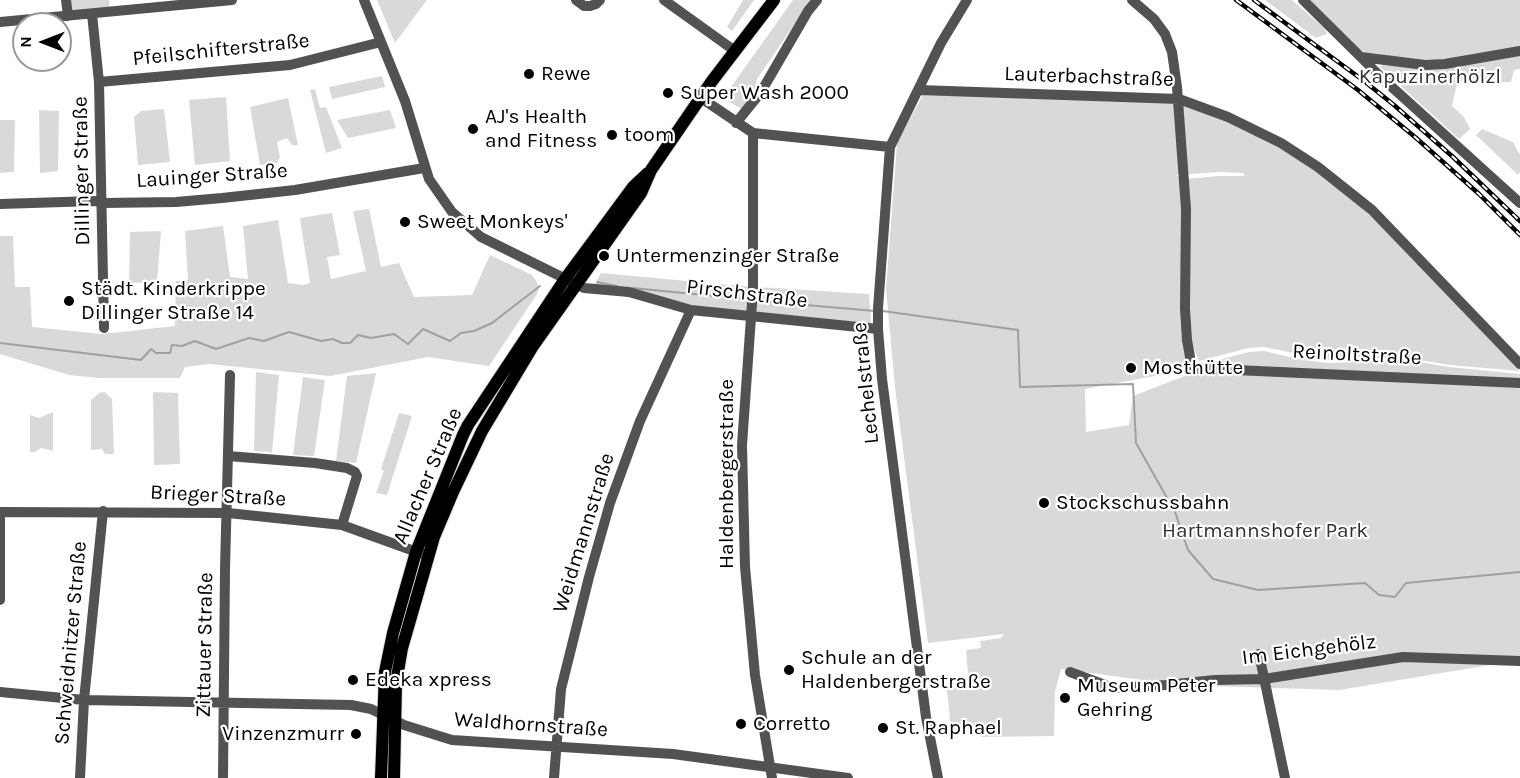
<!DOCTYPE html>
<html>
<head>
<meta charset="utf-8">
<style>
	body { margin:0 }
	#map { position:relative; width:1520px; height:778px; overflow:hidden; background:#fff; font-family:Karla,sans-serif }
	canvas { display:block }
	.north { position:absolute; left:12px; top:12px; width:60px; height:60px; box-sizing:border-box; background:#fff; border:2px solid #999; border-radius:50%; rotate:270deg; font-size:16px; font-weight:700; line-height:24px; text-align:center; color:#000 }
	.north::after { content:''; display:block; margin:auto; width:21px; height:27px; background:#000; clip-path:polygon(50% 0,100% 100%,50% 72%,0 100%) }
</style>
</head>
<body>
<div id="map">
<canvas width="1520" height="778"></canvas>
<div class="north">N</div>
</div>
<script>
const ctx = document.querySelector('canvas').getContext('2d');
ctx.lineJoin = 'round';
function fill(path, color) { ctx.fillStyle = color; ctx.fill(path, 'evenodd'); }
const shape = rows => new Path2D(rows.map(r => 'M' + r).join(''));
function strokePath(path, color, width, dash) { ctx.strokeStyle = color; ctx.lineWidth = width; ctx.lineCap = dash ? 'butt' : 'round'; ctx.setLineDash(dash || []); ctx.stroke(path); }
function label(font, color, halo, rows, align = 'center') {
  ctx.font = font + ' Karla,sans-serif'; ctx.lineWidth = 4.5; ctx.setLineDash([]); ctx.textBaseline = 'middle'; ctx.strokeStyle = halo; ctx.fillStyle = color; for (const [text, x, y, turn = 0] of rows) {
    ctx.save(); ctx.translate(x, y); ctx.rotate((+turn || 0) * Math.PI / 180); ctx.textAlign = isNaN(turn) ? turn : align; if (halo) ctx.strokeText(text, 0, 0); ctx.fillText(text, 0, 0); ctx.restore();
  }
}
fill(shape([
	[68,0,109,0,110,10,69,13],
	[377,0,427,0,395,43],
	[743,0,754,0,732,31,727,27],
	[793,0,811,0,757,79,753,95,744,110,729,102,726,94],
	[1265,0,1292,0,1324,28,1327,34,1316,38],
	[1309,0,1520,0,1520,69,1514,70,1511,82,1457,83,1452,106,1464,117,1470,129,1459,139,1380,67,1384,63,1380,54,1366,53,1356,47],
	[382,76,385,87,332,99,329,87],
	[315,89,320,108,326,107,342,148,326,153,310,90],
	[924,93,1158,101,1188,105,1226,120,1279,146,1316,169,1353,199,1407,251,1520,371,1450,365,1407,358,1328,360,1264,347,1248,348,1199,361,1191,342,1186,179,1219,176,1245,176,1243,173,1219,172,1176,175,1181,179,1188,363,1176,372,1085,389,1086,432,1129,425,1133,396,1200,370,1520,385,1520,660,1339,690,1180,685,1061,669,1055,692,1054,736,981,737,981,726,961,725,960,731,951,731,947,689,969,687,966,650,981,648,980,641,1001,638,1004,634,928,643,895,387,886,289,897,143],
	[226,97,230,161,195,165,189,100],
	[288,98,298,145,292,145,287,138,277,142,280,157,277,163,260,165,250,107],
	[164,109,170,162,138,165,134,117,141,111],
	[39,110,59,111,58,171,40,173],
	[390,110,396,128,348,138,337,120],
	[0,120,15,120,14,172,0,173],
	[1482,129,1513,142,1520,155,1520,172,1518,175,1476,135],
	[369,209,381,267,399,263,414,297,472,295,490,255,532,275,536,281,539,287,537,294,489,366,428,357,330,376,209,364,185,367,180,378,99,378,69,375,0,354,0,236,13,236,15,287,30,287,32,327,102,334,175,326,176,281,188,280,185,231,223,226,230,277,248,279,243,226,278,220,288,283,303,285,310,283,300,218,332,213,340,255,327,257,331,279,366,271,353,211],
	[161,231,157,282,129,283,130,232],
	[601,273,741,286,869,294,871,324,690,307,594,286],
	[1264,351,1303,360,1328,363,1407,360,1449,367,1520,374,1520,379,1203,364,1249,352],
	[256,372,279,375,272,452,254,451],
	[376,373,356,463,336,461,347,376],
	[303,377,325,380,314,456,293,455],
	[105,392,112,399,114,454,105,454,102,449,91,450,91,400,99,393],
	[153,392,178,393,180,464,154,465],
	[53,412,53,451,41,448,35,452,30,452,30,415,39,418],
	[399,413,412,416,387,495,376,493,384,471,381,469]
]), '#d9d9d9');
strokePath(shape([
	[597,282,617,286],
	[632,288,745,299],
	[760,301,875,311],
	[883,311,1018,330,1020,387,1133,384,1136,443,1175,512,1188,550,1213,579,1258,590,1365,583,1379,595,1395,597,1406,583,1520,572],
	[0,343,141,360,151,349,156,353,170,353,172,345,182,346,195,341,216,349,249,338,264,341,289,332,321,341,333,339,342,343,350,343,358,335,371,338,394,334,408,344,423,329,450,341,461,333,474,331,492,323,540,286]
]), '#a0a0a0', 2);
const major = shape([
	[381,778,385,672,393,633,416,552,463,435,468,425,565,279,633,187,648,173],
	[394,778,396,683,402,648,434,537,453,492,482,431,533,346,641,193,651,170,712,81,774,0]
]);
strokePath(major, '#dbdbdb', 14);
strokePath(shape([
	[66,0,68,16],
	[364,0,405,101,429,179,452,212,481,237,584,288,629,292,691,310,878,329],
	[576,0,584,6,590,6,596,4,600,0],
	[664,0,735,51],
	[1132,0,1154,19,1165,34,1172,52,1177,87,1186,209,1185,309,1187,340,1192,368,1520,383],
	[1303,0,1383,79,1520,203],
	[92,14,99,82,104,328],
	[0,22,232,0],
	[1361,57,1425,65,1445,64,1520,51],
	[99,82,290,65,381,42],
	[919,90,1179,99,1228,117,1281,143,1318,167,1372,210,1520,364],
	[701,98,753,133,890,147],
	[736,123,761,92,808,11,817,0],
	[753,133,753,289,742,445,745,567,755,675,772,778],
	[0,204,95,201,103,203,176,202,222,198,295,190,424,168],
	[228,456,315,463,347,468,355,472,357,476,342,525],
	[0,512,228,513,342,525,428,556],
	[0,515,0,600],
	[1259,654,1285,778],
	[1070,672,1113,688,1166,685,1215,680,1264,679,1403,657,1520,661],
	[0,692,84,700,351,705,371,709,404,725,452,740,673,754,848,778],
	[80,778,84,700,103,511],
	[223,778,225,569,230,375],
	[554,778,561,689,589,577,610,503,640,421,691,310],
	[938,778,926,717,882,379,878,329,878,308,890,147,941,43,967,0]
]), '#525252', 10);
strokePath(major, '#000', 12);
const rail = shape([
	[1236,0,1358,90,1415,137,1479,194,1520,235],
	[1254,0,1364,81,1394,105,1453,157,1520,221]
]);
strokePath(rail, '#000', 4.5);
strokePath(rail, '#fff', 2, [7]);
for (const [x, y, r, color] of [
	[529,74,6,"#000"],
	[668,93,6,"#000"],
	[473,129,6,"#000"],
	[612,135,6,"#000"],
	[405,222,6,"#000"],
	[604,256,6,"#000"],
	[69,301,6,"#000"],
	[1131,368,6,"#000"],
	[1044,503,6,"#000"],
	[789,670,6,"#000"],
	[353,680,6,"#000"],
	[1065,698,6,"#000"],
	[741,724,6,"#000"],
	[883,728,6,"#000"],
	[356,734,6,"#000"]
]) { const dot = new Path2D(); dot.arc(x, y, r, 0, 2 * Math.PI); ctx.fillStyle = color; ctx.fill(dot); strokePath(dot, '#fff', 2); }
label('21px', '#000', '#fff', [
	["Pfeilschifterstraße",221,50,-6],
	["Lauterbachstraße",1089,77,2],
	["Dillinger Straße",82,171,-91],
	["Lauinger Straße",212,176,-4],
	["Pirschstraße",747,294,7],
	["Reinoltstraße",1357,355,3],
	["Lechelstraße",866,383,-96],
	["Haldenbergerstraße",727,474,-90],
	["Allacher Straße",428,476,-67],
	["Brieger Straße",218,496,3],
	["Weidmannstraße",584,533,-73],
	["Schweidnitzer Straße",71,643,-85],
	["Zittauer Straße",205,645,-89],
	["Im Eichgehölz",1309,650,-7],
	["Waldhornstraße",531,725,4]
]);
label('21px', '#000', '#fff', [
	["Rewe",541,74],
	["Super Wash 2000",680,93],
	["AJ's Health",485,117],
	["and Fitness",485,141],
	["toom",624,135],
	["Sweet Monkeys'",417,222],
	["Untermenzinger Straße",616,256],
	["Städt. Kinderkrippe",81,289],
	["Dillinger Straße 14",81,313],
	["Mosthütte",1143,368],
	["Stockschussbahn",1056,503],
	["Schule an der",801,658],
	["Haldenbergerstraße",801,682],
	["Edeka xpress",365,680],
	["Museum Peter",1077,686],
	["Gehring",1077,710],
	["Corretto",753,724],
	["St. Raphael",895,728],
	["Vinzenzmurr",344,734,"right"]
], 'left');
label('21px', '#303030', '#fff', [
	["Kapuzinerhölzl",1430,77],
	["Hartmannshofer Park",1265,531]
]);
</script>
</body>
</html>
